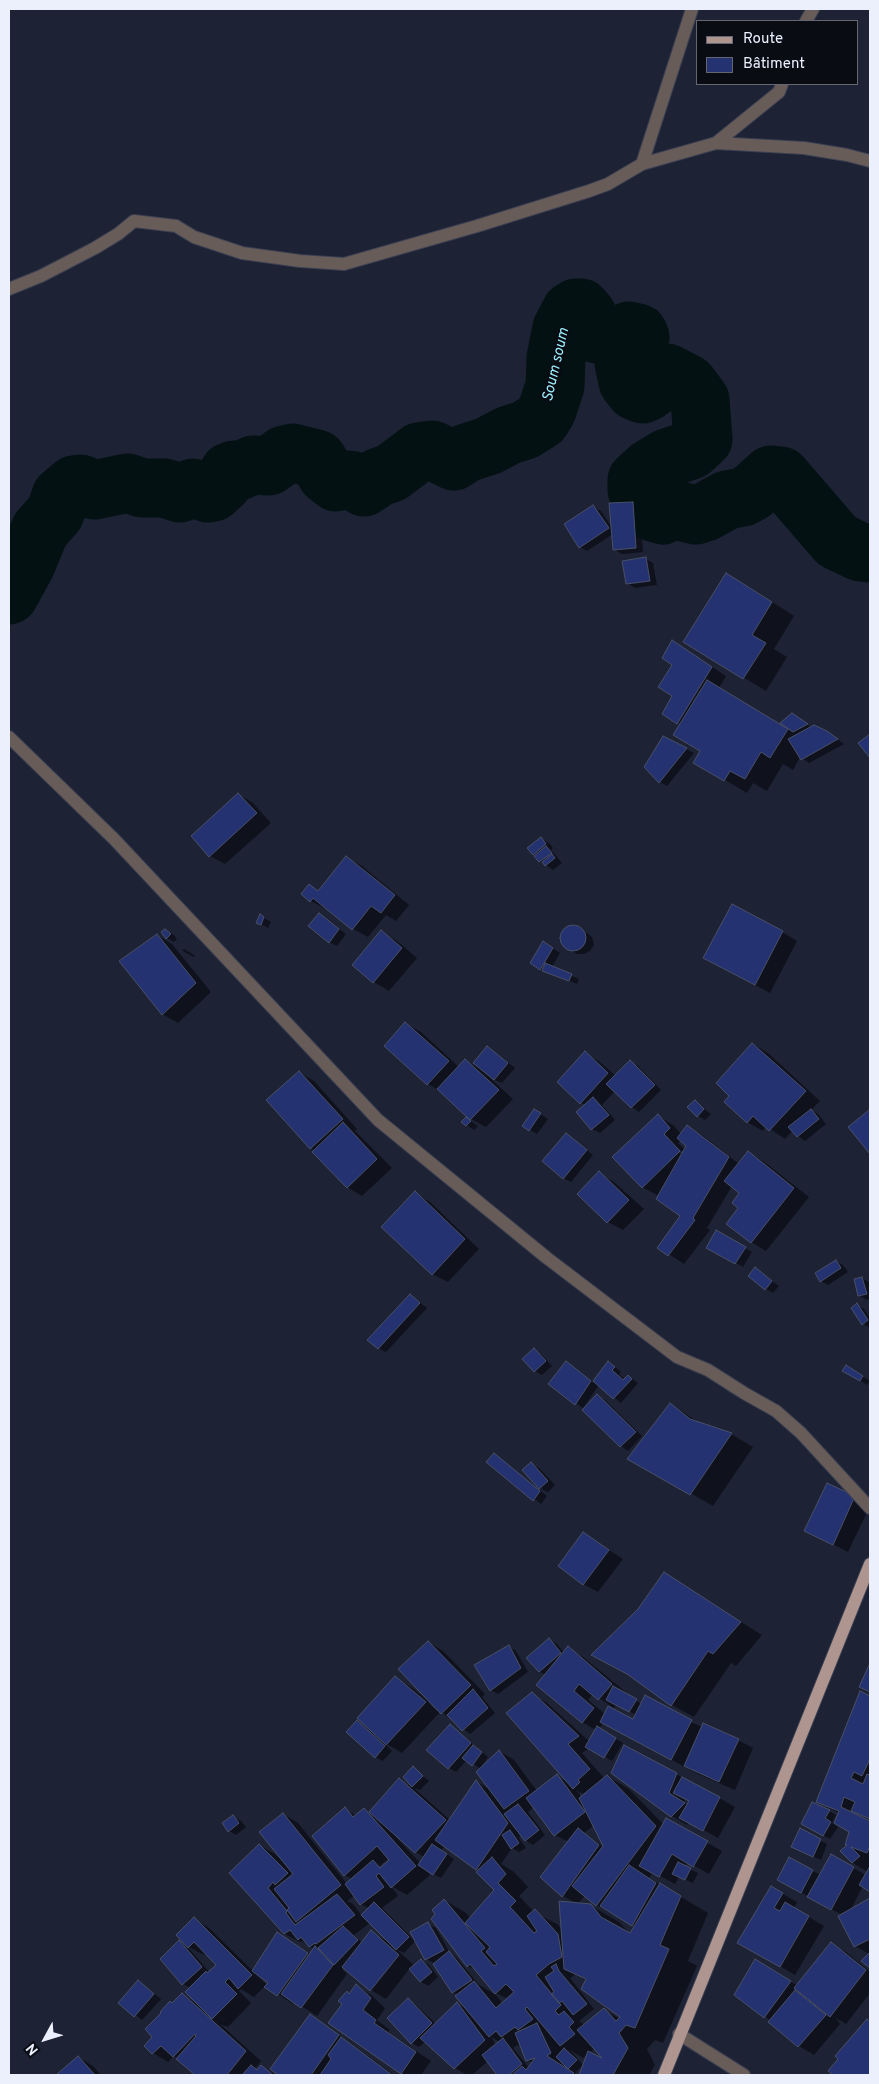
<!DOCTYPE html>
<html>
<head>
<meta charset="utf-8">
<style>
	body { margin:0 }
	#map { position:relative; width:879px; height:2084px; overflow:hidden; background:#1d2235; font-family:Overpass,sans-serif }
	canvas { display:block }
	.frame { position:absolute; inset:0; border:10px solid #ecf0fd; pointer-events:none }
	.legend { position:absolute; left:696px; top:20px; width:162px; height:65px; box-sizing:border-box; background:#0a0c14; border:1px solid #646771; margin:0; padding:6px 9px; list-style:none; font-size:15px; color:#ecf0fd }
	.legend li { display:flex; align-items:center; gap:10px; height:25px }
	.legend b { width:25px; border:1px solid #646771 }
	.north { position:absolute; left:20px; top:2014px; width:50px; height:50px; -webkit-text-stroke:4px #0a0c14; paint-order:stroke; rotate:231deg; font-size:14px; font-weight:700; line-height:20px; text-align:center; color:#ecf0fd }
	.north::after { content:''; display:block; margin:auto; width:18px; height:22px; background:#ecf0fd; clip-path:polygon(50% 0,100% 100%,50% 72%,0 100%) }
</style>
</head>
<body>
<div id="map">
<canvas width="879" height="2084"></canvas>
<div class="frame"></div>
<ul class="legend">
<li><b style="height:6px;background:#ae958f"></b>Route</li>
<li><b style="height:14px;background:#253272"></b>Bâtiment</li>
</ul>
<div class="north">N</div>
</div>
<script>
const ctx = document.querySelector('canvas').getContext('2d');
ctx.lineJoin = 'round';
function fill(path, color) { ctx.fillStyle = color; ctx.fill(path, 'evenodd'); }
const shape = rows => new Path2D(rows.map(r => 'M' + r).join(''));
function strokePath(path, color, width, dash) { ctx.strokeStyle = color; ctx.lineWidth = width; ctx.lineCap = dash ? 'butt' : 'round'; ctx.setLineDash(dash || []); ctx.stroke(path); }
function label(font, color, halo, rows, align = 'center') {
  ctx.font = font + ' Overpass,sans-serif'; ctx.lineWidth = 5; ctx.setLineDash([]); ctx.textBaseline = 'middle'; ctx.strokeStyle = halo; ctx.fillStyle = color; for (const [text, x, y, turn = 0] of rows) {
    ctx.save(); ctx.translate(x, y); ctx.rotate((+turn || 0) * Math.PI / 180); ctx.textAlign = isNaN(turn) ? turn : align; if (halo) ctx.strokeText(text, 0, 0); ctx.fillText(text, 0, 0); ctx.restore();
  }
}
fill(shape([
	[632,503,640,507,643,552,622,554,614,549,613,534,587,551,580,547,593,507,601,511,613,529],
	[646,559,653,563,657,585,635,588,627,583],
	[749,587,794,616,774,649,787,657,766,691,685,642],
	[688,651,726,676,719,688,792,732,799,719,812,728,827,732,844,744,809,763,800,757,793,770,783,764,767,791,753,783,747,793,695,762,702,750,681,724,664,714,674,696],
	[664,737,694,753,667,786,660,782,645,767],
	[238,794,253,803,271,823,225,864,210,856],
	[541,839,549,843,553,848,551,850,562,863,553,870,540,861,534,854],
	[347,858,362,866,409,905,396,921,386,915,368,937,353,929,327,908,326,909,311,901,309,885,320,892],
	[319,915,346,934,337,946,329,942],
	[260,916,271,922,268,928,257,922],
	[571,926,579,927,592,937,594,945,590,951,584,954,577,954,563,944,561,937,565,930],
	[165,930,173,934,177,939,174,942,167,938],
	[382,932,397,941,417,958,389,991,374,982,353,965],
	[782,932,797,941,770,993,720,966],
	[157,935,172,944,211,992,178,1023,162,1014],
	[551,947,560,953,552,967,579,979,577,984,541,969],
	[184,949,191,953,195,956,194,957,186,953,182,950],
	[406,1024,421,1032,459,1067,465,1060,481,1069,488,1047,515,1068,502,1083,490,1078,513,1099,486,1127,471,1119,442,1092,428,1084],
	[753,1044,768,1053,820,1101,811,1110,818,1114,826,1124,805,1141,798,1136,793,1130,785,1139,766,1126,763,1131,747,1122],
	[585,1053,600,1062,616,1076,630,1062,638,1066,661,1090,639,1112,632,1107,615,1091,602,1105,615,1120,600,1133,592,1129,585,1105,581,1103],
	[299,1072,314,1081,357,1129,355,1131,392,1168,362,1196,347,1187,268,1100],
	[695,1102,711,1114,705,1120,698,1116],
	[534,1110,548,1119,537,1134,524,1126],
	[658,1116,673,1125,681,1134,687,1126,702,1135,739,1164,748,1152,763,1161,809,1197,766,1251,751,1242,740,1208,741,1193,732,1186,707,1228,710,1230,684,1264,658,1247,682,1215,659,1196,642,1187],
	[682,1140,688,1145,685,1150,678,1143],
	[675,1147,683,1152,683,1155,674,1149],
	[466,1118,478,1126,474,1130,463,1122],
	[567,1134,593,1155,571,1182,563,1178],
	[599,1173,614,1182,644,1209,623,1230,608,1222],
	[415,1193,430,1202,479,1249,448,1282,432,1274],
	[717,1232,752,1252,743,1267,708,1247],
	[836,1261,843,1265,848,1272,828,1285,821,1281],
	[755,1269,779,1286,773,1293,766,1289],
	[862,1278,870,1283,870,1299,867,1300,860,1296],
	[410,1295,427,1308,386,1352,378,1348],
	[857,1305,864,1309,870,1318,870,1328,863,1324],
	[534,1350,541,1354,552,1366,542,1375,535,1371],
	[609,1362,621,1372,619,1374,625,1380,628,1376,638,1383,621,1403,599,1385,583,1408,550,1384,566,1363,594,1383],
	[847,1367,870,1381,867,1385,844,1370],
	[597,1396,605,1400,642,1436,628,1451,621,1446,584,1410],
	[671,1404,701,1424,731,1434,753,1447,713,1506,629,1458],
	[494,1455,547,1496,541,1504,488,1462],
	[531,1464,539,1468,555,1485,548,1492,540,1488,524,1470],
	[827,1484,870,1506,848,1552,806,1530],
	[584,1534,623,1559,598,1592,583,1584],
	[664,1574,762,1635,736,1666,731,1663,694,1717,672,1705,633,1677,639,1610],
	[549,1640,557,1644,564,1653,568,1648,583,1657,627,1693,625,1695,642,1704,738,1740,753,1748,735,1790,700,1775,603,1723,599,1729,623,1743,612,1761,589,1748,582,1753,604,1778,607,1776,629,1789,664,1825,667,1820,722,1851,709,1874,688,1862,685,1867,698,1873,693,1883,679,1877,675,1884,653,1872,649,1878,708,1913,688,1961,697,1966,663,2043,655,2040,647,2049,655,2065,649,2075,580,2075,588,2054,583,2058,570,2050,583,2065,575,2073,578,2075,498,2075,488,2061,472,2075,467,2075,455,2068,426,2041,419,2047,412,2043,408,2000,415,2004,436,2024,457,2003,468,2010,458,1995,453,1992,434,1963,426,1959,428,1924,436,1928,450,1953,456,1957,479,1985,496,1995,503,2004,508,1999,496,1993,478,1971,468,1966,444,1900,466,1913,471,1919,496,1890,480,1871,445,1846,441,1850,454,1859,441,1878,427,1871,430,1875,407,1895,391,1886,398,1896,382,1908,415,1941,404,1953,396,1949,415,1966,421,1961,429,1965,438,1977,428,1986,420,1981,410,1968,386,1999,371,1990,344,1967,342,1969,347,1974,317,2016,295,2002,293,2004,265,1986,254,1997,241,1989,239,1991,251,2003,228,2027,220,2024,261,2061,255,2068,258,2070,261,2067,276,2075,196,2075,174,2056,168,2062,153,2053,173,2004,183,1995,196,2003,191,1988,183,1984,161,1959,179,1941,187,1946,210,1973,218,1965,206,1953,204,1955,187,1946,194,1919,209,1928,253,1971,278,1934,311,1954,314,1949,302,1941,300,1942,285,1934,231,1873,259,1845,275,1854,282,1861,283,1860,283,1814,298,1823,347,1884,352,1879,345,1875,314,1836,345,1809,357,1816,364,1810,370,1813,399,1780,413,1788,404,1777,413,1768,429,1781,420,1790,414,1788,450,1820,477,1782,491,1790,481,1769,467,1760,456,1772,449,1768,450,1725,488,1757,481,1767,482,1768,499,1751,514,1760,537,1791,557,1776,567,1782,532,1694,547,1703,590,1742,596,1730,582,1722,546,1675,540,1672,528,1658],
	[593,1694,614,1708,617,1704,636,1715,633,1721,605,1714,588,1700],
	[576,1790,585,1795,582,1797],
	[534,1807,555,1835,569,1842,542,1877,563,1896,578,1904,562,1929,557,1924,534,1912,519,1896,528,1887,514,1872,501,1864,512,1848,519,1852,526,1848,519,1838,521,1834,525,1840,533,1845,545,1835,528,1812],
	[594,1825,605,1848,584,1833],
	[397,1835,416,1852,424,1857,420,1863,396,1837],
	[389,1858,391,1860,380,1869,378,1867],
	[355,1895,361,1904,370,1909,362,1916,353,1904,347,1901],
	[585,1895,596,1905,636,1927,631,1935,619,1922,590,1905,578,1904],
	[370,1923,389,1942,371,1932,362,1943,354,1935],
	[258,1974,270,1982,267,1985,257,1975],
	[576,1974,587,1981,624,2021,604,2010,585,2025,579,2021,594,2009,570,1978],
	[491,2037,500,2042,496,2045],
	[517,2045,522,2048,527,2060,533,2063,529,2068,513,2048],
	[595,2048,607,2062,589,2053],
	[428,1642,443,1651,485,1694,482,1697,495,1713,470,1734,441,1711,402,1753,383,1742,392,1751,383,1761,375,1757,358,1722,368,1728,395,1678,411,1687,430,1703,431,1701],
	[429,1703,436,1706,436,1710],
	[509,1647,516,1651,528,1672,498,1694,491,1690],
	[860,1693,870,1697,870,1890,863,1886,850,1911,870,1900,870,1966,863,1961,869,1954,855,1946,839,1917,842,1915,786,1884,813,1871,821,1875,831,1856,866,1875,868,1872,853,1863,848,1845,851,1831,839,1813,817,1801],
	[612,1773,676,1774,735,1807,718,1838,689,1822,687,1825,672,1816],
	[685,1798,690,1801,688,1805,684,1803],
	[829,1811,836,1815,832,1823,838,1827,830,1839,802,1823],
	[233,1817,241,1821,246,1827,236,1835,229,1831],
	[800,1829,827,1844,821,1860,800,1851],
	[771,1887,797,1902,794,1908,824,1926,795,1975,739,1942],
	[831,1944,846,1952,870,1972,870,1993,846,2024,836,2018,840,2024,814,2055,799,2046,771,2021,736,1994,770,1969,798,1986],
	[138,1981,161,1999,142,2020,120,2003],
	[356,1986,371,1995,385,2008,377,2020,390,2030,388,2032,431,2061,421,2075,405,2075,330,2023,344,2004,347,1992,350,1994],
	[310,2016,325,2025,394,2075,280,2075,272,2069],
	[867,2021,870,2023,870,2075,835,2075,830,2071],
	[78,2057,93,2066,101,2075,58,2075]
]), '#0007');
strokePath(shape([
	[9,595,26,564,40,530,55,513,61,496,74,485,81,484,94,490,128,483,142,488,164,488,180,493,193,488,208,493,213,492,223,483,229,472,234,470,239,471,253,465,269,466,284,455,293,453,317,459,327,475,336,482,348,480,355,481,364,487,379,477,391,473,419,452,432,450,454,461,466,453,488,446,509,435,525,430,541,420,547,410,555,386,556,358,562,328,571,311,576,308,581,308,587,315,588,326,593,333,608,336,619,335,629,331,638,333,640,337,637,349,626,359,624,363,628,382,635,391,642,394,647,392,660,383,663,376,667,373,688,384,700,400,703,439,691,450,667,458,649,469,637,480,637,490,653,512,663,515,671,509,696,515,705,512,727,500,743,497,752,492,771,475,781,476,837,541,860,552,870,553]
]), '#031113', 59);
const building = shape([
	[633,502,636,548,613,550,609,503,633,502],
	[593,505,609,528,579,548,564,524,593,505],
	[646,557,650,581,626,584,622,561,646,557],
	[726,573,772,602,752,635,766,643,743,679,683,642,726,573],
	[672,640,712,667,677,724,662,714,672,696,658,687,672,665,662,658,672,640],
	[707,680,788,729,770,758,761,752,745,779,730,771,724,781,693,763,700,751,673,735,707,680],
	[792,713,808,724,793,732,780,723,792,713],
	[814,725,827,731,838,739,801,760,788,739,814,725],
	[870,734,870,758,858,743,870,734],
	[663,736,687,748,659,783,644,767,663,736],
	[238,793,257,813,209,857,191,836,238,793],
	[541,837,546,844,533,855,527,848,541,837],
	[546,846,552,853,539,862,534,856,546,846],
	[552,854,555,858,545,866,542,862,552,854],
	[346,856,395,895,381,913,371,906,352,930,313,898,310,902,301,894,309,884,318,891,346,856],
	[732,904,783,931,755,985,703,958,732,904],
	[319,913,339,929,329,943,308,926,319,913],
	[260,914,264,917,261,925,256,923,260,914],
	'560 938a13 13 0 1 1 26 0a13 13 0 1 1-26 0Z',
	[165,929,171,934,166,939,161,932,165,929],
	[381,930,402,948,373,983,352,965,381,930],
	[157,934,196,983,162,1015,119,961,157,934],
	[543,941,553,948,540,970,530,963,543,941],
	[545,963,572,974,569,981,542,971,545,963],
	[405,1022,449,1061,427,1085,384,1046,405,1022],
	[752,1043,806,1091,769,1131,753,1116,747,1123,724,1102,729,1096,716,1083,752,1043],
	[487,1046,508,1063,494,1080,473,1063,487,1046],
	[585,1051,608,1073,580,1104,557,1082,585,1051],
	[465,1059,499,1090,470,1120,437,1089,465,1059],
	[630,1060,655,1085,631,1108,606,1084,630,1060],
	[299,1071,343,1119,310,1149,266,1100,299,1071],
	[593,1097,609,1115,591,1130,576,1112,593,1097],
	[695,1100,704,1109,697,1117,687,1107,695,1100],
	[534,1109,541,1113,529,1131,522,1126,534,1109],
	[811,1109,819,1119,797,1137,788,1127,811,1109],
	[869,1110,870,1111,870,1154,848,1127,869,1110],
	[658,1114,670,1128,664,1134,680,1151,642,1188,612,1157,658,1114],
	[466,1117,471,1121,466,1126,461,1122,466,1117],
	[343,1122,377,1159,347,1188,312,1152,343,1122],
	[687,1125,729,1157,693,1218,695,1220,668,1256,657,1248,680,1216,656,1199,686,1146,677,1138,687,1125],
	[566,1133,587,1150,563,1179,542,1161,566,1133],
	[748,1151,794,1188,751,1243,726,1224,738,1208,732,1203,739,1193,724,1181,748,1151],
	[599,1171,629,1200,607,1223,577,1194,599,1171],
	[415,1191,465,1239,432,1275,381,1227,415,1191],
	[716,1230,746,1247,735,1264,706,1248,716,1230],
	[836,1260,841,1268,820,1282,815,1273,836,1260],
	[755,1267,772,1281,765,1290,748,1276,755,1267],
	[862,1277,867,1294,858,1296,854,1279,862,1277],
	[410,1294,420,1303,378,1349,367,1340,410,1294],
	[857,1303,868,1320,862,1325,851,1308,857,1303],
	[534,1348,546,1361,534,1372,522,1359,534,1348],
	[566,1361,591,1381,575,1405,548,1384,566,1361],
	[608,1361,615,1367,612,1370,623,1380,628,1375,632,1379,613,1399,593,1381,608,1361],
	[846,1365,863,1376,860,1381,842,1371,846,1365],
	[597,1394,636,1432,620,1447,582,1410,597,1394],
	[670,1403,690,1419,732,1433,690,1495,627,1459,670,1403],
	[494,1453,540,1491,533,1501,486,1462,494,1453],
	[531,1462,548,1481,539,1489,522,1470,531,1462],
	[827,1483,855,1496,833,1545,804,1531,827,1483],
	[583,1532,609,1550,583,1585,558,1566,583,1532],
	[664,1572,741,1622,713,1654,708,1651,671,1706,627,1674,591,1655,638,1609,664,1572],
	[549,1638,561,1653,539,1672,526,1658,549,1638],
	[428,1641,471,1685,441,1714,398,1669,428,1641],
	[509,1645,521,1668,490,1691,474,1665,509,1645],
	[568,1646,612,1684,598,1700,579,1684,574,1691,594,1708,582,1723,536,1685,568,1646],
	[870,1663,870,1692,859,1687,870,1663],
	[395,1676,426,1702,386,1745,357,1718,395,1676],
	[613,1686,637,1699,629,1712,606,1700,613,1686],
	[473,1689,488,1708,462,1731,447,1715,473,1689],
	[860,1691,870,1696,870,1759,862,1776,854,1772,851,1778,863,1784,867,1774,870,1775,870,1819,851,1811,855,1802,844,1797,841,1807,870,1821,870,1846,867,1853,851,1847,860,1856,852,1863,840,1851,847,1845,845,1845,849,1832,834,1823,839,1811,816,1802,860,1691],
	[532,1692,579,1736,568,1744,590,1769,578,1780,580,1782,573,1789,506,1713,532,1692],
	[645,1695,692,1720,671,1760,600,1722,608,1706,633,1719,645,1695],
	[357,1720,385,1746,375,1758,346,1732,357,1720],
	[703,1723,739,1739,719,1782,684,1766,703,1723],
	[450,1724,471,1743,448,1769,426,1750,450,1724],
	[597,1726,616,1738,604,1758,585,1747,597,1726],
	[473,1745,482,1752,472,1766,462,1758,473,1745],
	[624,1745,677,1773,669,1793,685,1803,671,1817,611,1773,624,1745],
	[499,1750,529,1791,504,1809,476,1772,499,1750],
	[413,1766,423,1776,412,1787,403,1777,413,1766],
	[557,1774,585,1812,554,1836,526,1798,557,1774],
	[607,1775,656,1826,596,1906,572,1886,603,1846,579,1798,607,1775],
	[682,1777,720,1797,703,1831,679,1818,689,1801,673,1793,682,1777],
	[399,1778,446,1820,415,1853,369,1812,399,1778],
	[476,1780,508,1823,476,1870,435,1840,476,1780],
	[812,1802,830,1810,825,1818,831,1822,823,1836,801,1824,812,1802],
	[518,1804,539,1830,525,1841,504,1814,518,1804],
	[345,1807,353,1817,364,1808,416,1866,391,1888,379,1873,376,1876,384,1887,360,1905,345,1884,373,1860,380,1868,389,1860,377,1846,344,1876,312,1836,345,1807],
	[283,1813,341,1885,296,1922,287,1910,289,1908,274,1889,293,1874,259,1832,283,1813],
	[233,1815,239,1823,228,1832,222,1823,233,1815],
	[666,1818,708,1841,693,1867,672,1854,659,1877,639,1866,666,1818],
	[578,1828,599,1845,562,1897,540,1877,578,1828],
	[800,1828,821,1839,813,1857,791,1847,800,1828],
	[510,1830,519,1843,511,1849,502,1835,510,1830],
	[259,1844,288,1873,275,1885,273,1882,268,1888,287,1911,286,1913,295,1925,337,1894,355,1915,316,1944,315,1943,309,1947,301,1937,298,1940,290,1930,284,1934,229,1873,259,1844],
	[432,1844,447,1854,433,1875,418,1865,432,1844],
	[831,1854,854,1867,831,1910,807,1897,831,1854],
	[492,1857,506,1874,498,1883,516,1901,510,1907,534,1933,537,1931,527,1916,535,1909,558,1934,562,1957,549,1964,536,1975,561,2005,555,2011,559,2015,564,2011,574,2022,569,2027,575,2034,560,2046,527,2007,525,2009,533,2019,518,2030,515,2027,501,2037,496,2031,489,2037,455,1996,474,1981,496,2008,514,1992,506,1984,495,1994,470,1964,467,1967,431,1919,435,1914,432,1910,444,1899,485,1948,481,1951,494,1966,497,1964,486,1952,490,1947,465,1923,494,1890,476,1872,492,1857],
	[789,1857,813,1870,801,1893,777,1880,789,1857],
	[678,1862,691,1868,685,1880,672,1874,678,1862],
	[629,1865,656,1883,632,1926,600,1906,629,1865],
	[870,1866,870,1892,859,1885,870,1866],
	[660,1883,681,1896,660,1945,669,1949,635,2028,626,2025,619,2033,628,2048,613,2075,579,2075,588,2051,602,2058,577,2030,604,2008,616,2021,620,2017,581,1989,586,1979,564,1969,559,1901,591,1904,601,1917,630,1933,660,1883],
	[771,1886,783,1893,774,1908,780,1911,785,1902,809,1916,780,1967,737,1943,771,1886],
	[870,1898,870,1939,854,1947,838,1916,870,1898],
	[374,1902,409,1937,396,1950,361,1915,374,1902],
	[194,1917,252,1975,238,1989,229,1978,225,1982,237,1994,212,2019,185,1992,206,1971,207,1973,216,1965,194,1942,188,1948,176,1935,194,1917],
	[428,1922,444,1950,425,1960,410,1932,428,1922],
	[343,1926,358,1940,334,1965,318,1948,343,1926],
	[371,1930,399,1955,370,1991,342,1967,371,1930],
	[277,1932,308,1953,277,1996,264,1987,268,1983,252,1971,277,1932],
	[179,1940,202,1967,182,1985,160,1959,179,1940],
	[831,1942,866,1970,830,2017,794,1988,831,1942],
	[315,1946,333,1965,301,2008,281,1994,315,1946],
	[449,1951,472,1980,452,1993,433,1964,449,1951],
	[870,1952,870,1968,861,1961,870,1952],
	[421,1959,432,1972,420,1982,409,1969,421,1959],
	[755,1959,791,1981,764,2018,734,1995,755,1959],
	[556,1964,559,1971,587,2004,573,2015,562,2001,559,2003,551,1994,554,1992,545,1977,554,1971,551,1967,556,1964],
	[138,1980,154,1994,134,2017,118,2003,138,1980],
	[356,1984,371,1998,363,2010,376,2020,374,2023,416,2052,401,2074,328,2023,342,2004,338,2001,347,1991,349,1994,356,1984],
	[795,1990,826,2015,798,2047,768,2022,795,1990],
	[182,1993,246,2051,227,2075,195,2075,176,2059,196,2036,195,2034,173,2057,161,2046,152,2054,144,2046,152,2037,145,2029,161,2013,160,2012,170,2001,172,2003,182,1993],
	[408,1998,432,2023,411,2044,387,2018,408,1998],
	[457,2002,485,2040,454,2069,420,2038,457,2002],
	[310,2014,339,2035,311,2075,278,2075,270,2069,310,2014],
	[867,2019,870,2022,870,2075,833,2075,828,2071,838,2059,835,2056,867,2019],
	[537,2023,551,2053,547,2056,574,2073,572,2075,512,2075,522,2066,526,2070,535,2058,526,2061,515,2033,537,2023],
	[341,2037,392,2075,320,2075,331,2059,328,2055,341,2037],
	[503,2038,522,2064,509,2075,497,2075,482,2055,503,2038],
	[564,2048,577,2060,568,2069,556,2057,564,2048],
	[78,2056,95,2075,56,2075,78,2056],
	[251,2065,257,2070,261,2065,273,2075,242,2075,251,2065]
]);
fill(building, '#253272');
strokePath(building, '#495065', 1);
const street = shape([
	[806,21,813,9],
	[716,143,779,92,782,84],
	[642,164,692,9],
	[9,289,41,276,95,248,118,234,134,221,176,226,194,237,242,253,300,261,344,264,477,226,589,191,608,184,642,164,716,143,804,148,847,155,870,161],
	[9,737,114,839,378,1120,547,1258,677,1357,708,1370,744,1393,776,1411,801,1433,870,1508],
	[679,2034,744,2075]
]);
const primary = shape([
	[664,2075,870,1564]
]);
strokePath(street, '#3a3f51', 14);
strokePath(primary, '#3a3f51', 14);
strokePath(street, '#685c59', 12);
strokePath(primary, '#ae958f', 12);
label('italic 15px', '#9cf1fe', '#0a0c14', [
	["Soum soum",557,365,-77]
]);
</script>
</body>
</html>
